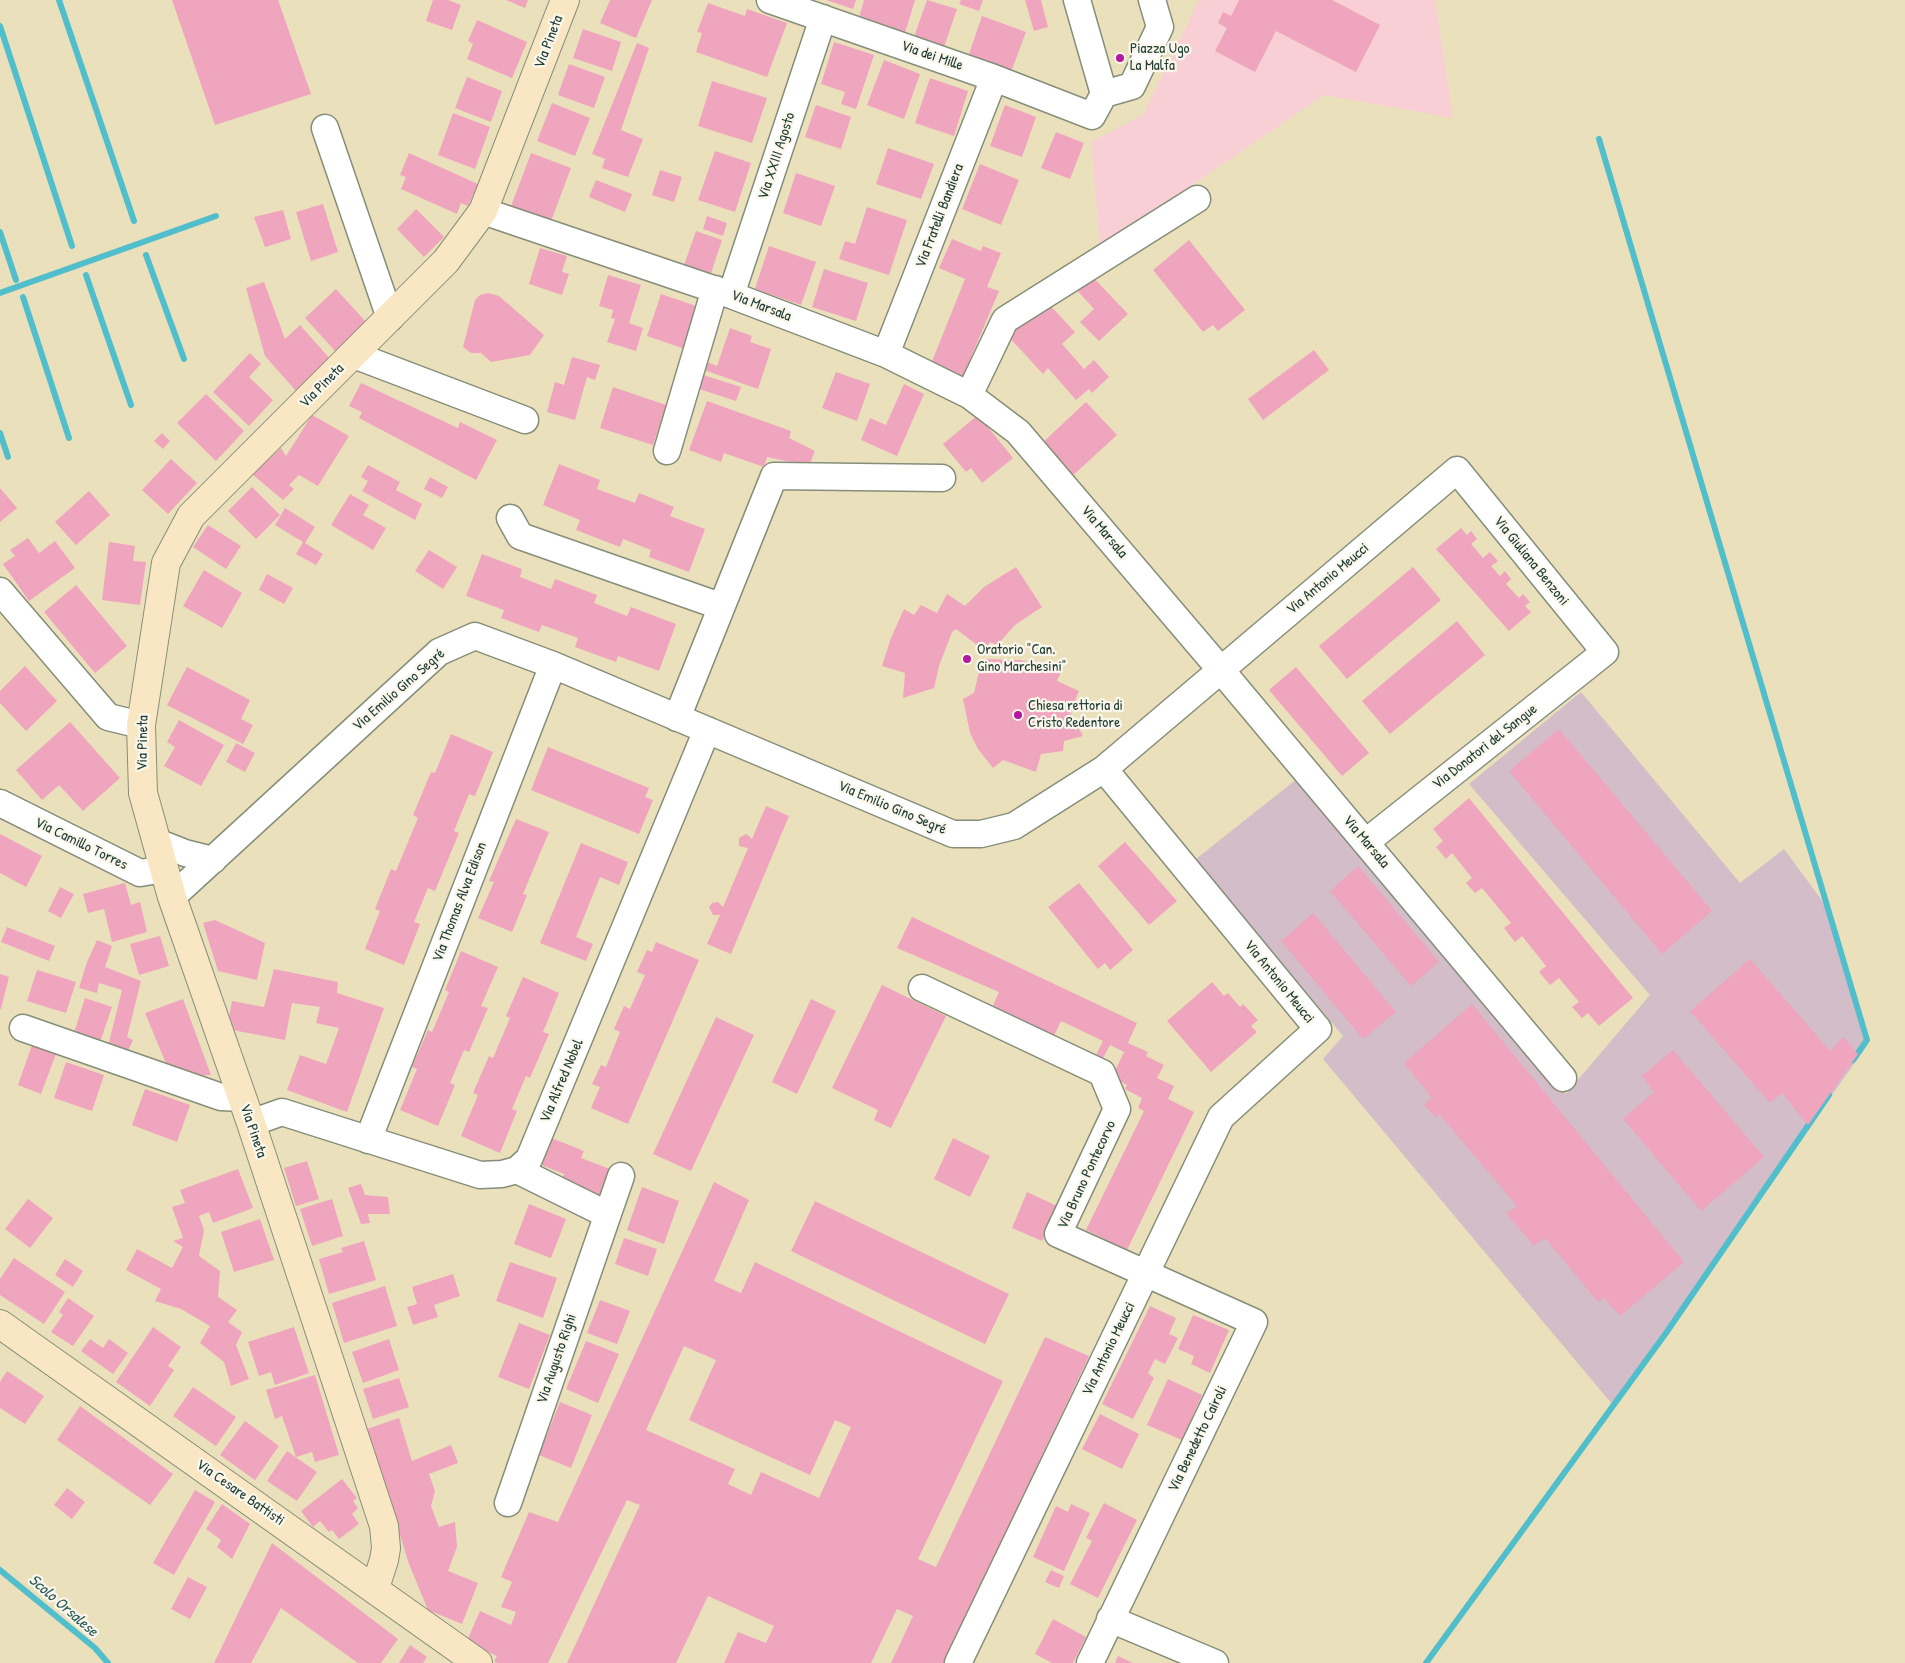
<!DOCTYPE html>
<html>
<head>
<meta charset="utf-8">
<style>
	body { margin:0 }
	canvas { display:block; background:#ebe0bc }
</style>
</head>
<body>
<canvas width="1905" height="1663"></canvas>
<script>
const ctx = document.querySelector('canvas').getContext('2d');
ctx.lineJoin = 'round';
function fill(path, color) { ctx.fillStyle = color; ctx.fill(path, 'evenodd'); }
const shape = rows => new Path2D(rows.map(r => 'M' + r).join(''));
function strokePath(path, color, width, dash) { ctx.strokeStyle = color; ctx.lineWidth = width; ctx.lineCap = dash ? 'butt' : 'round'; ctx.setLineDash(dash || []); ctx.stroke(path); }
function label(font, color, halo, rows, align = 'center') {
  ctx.font = font + ' "Patrick Hand",sans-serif'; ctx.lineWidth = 4.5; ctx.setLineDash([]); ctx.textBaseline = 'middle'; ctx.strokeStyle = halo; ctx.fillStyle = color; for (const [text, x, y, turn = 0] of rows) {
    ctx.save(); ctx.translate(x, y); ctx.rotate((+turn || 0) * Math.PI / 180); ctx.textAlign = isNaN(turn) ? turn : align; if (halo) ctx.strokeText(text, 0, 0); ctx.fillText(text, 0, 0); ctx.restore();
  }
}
fill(shape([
	[1199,0,1435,0,1453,118,1324,95,1100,248,1091,142,1143,115]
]), '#f7cfd4');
fill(shape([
	[1581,692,1740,883,1784,849,1826,906,1866,1047,1612,1404,1323,1059,1343,1036,1196,859,1298,778,1566,1094,1650,995,1469,784]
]), '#d2bdc8');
strokePath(shape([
	[59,0,134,221],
	[0,26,72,246],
	[1599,139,1867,1040,1853,1060],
	[0,232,16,280],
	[146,255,184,359],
	[86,275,131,405],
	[0,293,216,216],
	[23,297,69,438],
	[0,433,8,457],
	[0,1570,95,1648,108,1663],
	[1426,1663,1666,1333,1829,1095]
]), '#51becb', 6);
fill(shape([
	[172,0,278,0,311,94,215,125],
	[433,0,448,0,461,5,452,30,426,21],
	[506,0,528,0,525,8],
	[610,0,652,0,636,38,600,23],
	[826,0,856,0,853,9],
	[864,0,915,0,905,33,859,18],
	[927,0,957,9,944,47,914,37],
	[961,0,983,0,979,11,959,4],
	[1025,0,1041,0,1048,27,1034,31],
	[1239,0,1332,0,1380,25,1356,72,1276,31,1255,72,1215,51,1227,28,1218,23,1223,12,1231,16],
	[708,3,745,16,747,9,787,23,767,77,696,52,702,33,697,32],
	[982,16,1026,32,1011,72,968,57],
	[477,20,527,42,512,78,467,59,473,44,468,41],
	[583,29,621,42,612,71,573,58],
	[834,42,874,55,856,109,841,104,845,92,821,84],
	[637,43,649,48,621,130,643,139,628,177,602,168,605,159,592,154],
	[884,60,920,74,904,119,867,105],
	[569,64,605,77,594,108,558,95],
	[467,77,502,91,491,122,455,108],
	[930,78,968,91,954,136,915,123],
	[712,81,767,98,752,143,698,126],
	[552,103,590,118,575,156,537,141],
	[816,105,851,117,841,149,805,137],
	[1005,105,1036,117,1022,157,990,146],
	[453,113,490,127,475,169,438,155],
	[1056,132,1084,143,1070,179,1041,168],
	[888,148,934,164,921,199,876,184],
	[715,151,751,163,735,212,698,200],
	[409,153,478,184,468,206,461,203,457,214,401,189,406,177,400,175],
	[531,153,571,168,550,224,510,209],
	[980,164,1019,180,1001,225,962,209],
	[660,170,682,177,674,202,652,195],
	[796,173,835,186,821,226,783,213],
	[596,180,632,194,625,212,589,197],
	[323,204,338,252,311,261,296,212],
	[867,207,907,220,889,275,839,259,845,241,855,244],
	[416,209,444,237,424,257,397,229],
	[283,210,291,239,265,247,254,217],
	[707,216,727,223,723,236,703,229],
	[696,231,722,240,710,276,683,268],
	[952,239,981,251,983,246,1001,253,987,287,999,291,960,383,929,369,965,279,939,268],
	[1189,240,1245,310,1218,331,1213,325,1203,332,1153,270],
	[769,246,816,262,801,305,755,289],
	[540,248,567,256,562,272,569,274,562,295,529,284],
	[824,269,868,283,856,321,812,307],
	[1090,274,1128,314,1099,341,1080,322,1094,309,1075,288],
	[608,275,641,285,629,323,643,328,636,351,607,342,615,319,611,318,613,310,599,306],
	[264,282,285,339,300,325,331,360,296,391,265,356,246,288],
	[336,289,367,323,336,352,305,318],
	[489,293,499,296,544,335,530,355,491,362,481,353,471,353,463,347,475,300,480,295],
	[661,294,699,307,685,349,647,336],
	[1043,298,1075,332,1062,344,1084,369,1094,360,1109,377,1092,393,1089,389,1076,400,1048,368,1043,374,1006,334],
	[730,328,752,336,750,342,771,349,758,389,704,370,707,362,717,366],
	[1314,350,1329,370,1263,420,1248,399],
	[250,353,261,364,249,377,273,400,249,426,213,392],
	[572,357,600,365,595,380,587,377,575,420,547,412,555,382,564,385],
	[836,372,870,384,857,421,822,408],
	[700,374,741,387,736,401,696,388],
	[361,383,458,428,460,422,497,440,476,480,359,418,362,412,349,406],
	[904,384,924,394,897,456,861,440,870,418,886,425],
	[613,387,666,405,653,445,600,428],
	[206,394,244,431,216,461,177,423],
	[707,401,791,431,789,438,815,451,809,466,767,457,764,467,724,453,721,462,689,450],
	[1086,402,1117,435,1070,478,1040,445],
	[312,415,349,436,318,486,299,475,289,485,294,489,283,500,252,474,281,448,286,456],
	[978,415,1013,458,982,483,971,468,966,472,943,444],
	[162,433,170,441,163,449,154,441],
	[171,459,197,483,168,514,142,490],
	[559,464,600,480,597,489,635,503,639,493,674,507,670,516,705,529,689,572,649,557,651,550,623,539,620,547,576,530,580,520,543,505],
	[368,465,400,482,396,490,422,504,415,520,362,491,368,481,361,477],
	[430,477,448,487,442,498,424,489],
	[252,487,280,515,256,539,228,511],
	[0,488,17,508,0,522],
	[89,491,110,515,76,545,55,522],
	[350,494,369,505,363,515,386,528,373,550,331,525],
	[285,508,315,527,305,543,323,554,316,565,296,554,303,542,275,525],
	[208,525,241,546,226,569,193,547],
	[1461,528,1467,535,1471,531,1477,539,1471,544,1483,558,1490,552,1498,561,1491,566,1500,576,1505,571,1511,579,1506,584,1519,598,1523,594,1530,602,1525,606,1531,612,1509,631,1436,549],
	[28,538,39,553,55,541,75,568,29,601,3,564,15,556,10,550],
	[109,542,135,546,133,561,146,562,140,605,102,600],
	[429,550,457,567,443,589,415,571],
	[482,554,522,569,520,577,551,589,555,579,597,595,594,603,627,616,631,607,676,624,659,671,618,656,616,662,575,647,578,638,542,625,539,632,501,618,504,610,466,596],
	[1016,567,1042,607,1015,625,997,645,990,642,985,651,956,629,952,632,939,666,934,688,903,698,905,673,882,666,891,638,904,609,914,615,921,605,937,613,947,594,965,606,984,587],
	[1413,567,1441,600,1347,679,1319,646],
	[204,570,242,593,222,628,183,606],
	[267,574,293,588,284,604,259,590],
	[76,585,127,646,95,673,44,612],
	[1457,621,1485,655,1390,734,1362,701],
	[982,659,1020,660,1062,670,1057,681,1079,691,1070,712,1083,736,1064,741,1063,751,1041,754,1036,772,1003,760,993,768,978,749,970,733,963,699,974,693],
	[25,666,57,701,26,731,0,703,0,691],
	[187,667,250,700,241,719,253,725,243,744,167,705],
	[1296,667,1369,753,1342,776,1269,690],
	[179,720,224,745,201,786,164,766,175,747,167,742],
	[70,722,120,778,83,811,59,785,42,800,16,770],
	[1559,729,1712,911,1662,954,1509,771],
	[451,734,493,752,475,796,469,794,454,831,459,833,435,891,428,888,414,922,420,924,404,965,365,949,380,911,375,909,391,869,396,871,418,818,413,815,431,772,435,773],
	[236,743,255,753,245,772,226,762],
	[548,747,649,788,645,797,653,800,639,834,531,790],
	[1469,798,1633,998,1599,1026,1588,1013,1582,1018,1572,1007,1579,1002,1559,978,1550,985,1539,972,1546,966,1522,936,1515,942,1504,928,1511,923,1482,888,1475,893,1466,883,1472,878,1452,853,1446,859,1436,847,1443,841,1433,829],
	[766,806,789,816,731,954,707,944,720,915,713,915,709,907,712,903,718,902,723,907,748,848,739,846,739,838,746,834,752,839],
	[516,819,549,832,523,894,527,895,512,932,478,918,494,882,489,881],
	[0,834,42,856,26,887,0,873],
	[1125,842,1177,901,1149,925,1098,866],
	[581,843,628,862,619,885,600,877,576,937,593,944,586,961,540,943],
	[1358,866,1439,962,1411,986,1330,891],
	[125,883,131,905,140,902,147,932,112,942,104,909,88,913,83,894],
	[1079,883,1133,950,1110,970,1105,963,1098,969,1048,907],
	[60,887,74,894,61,918,48,911],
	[1313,913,1396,1012,1363,1039,1281,941],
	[912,917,1137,1023,1128,1043,1148,1052,1146,1056,1164,1065,1157,1078,1174,1086,1168,1099,1194,1112,1127,1250,1086,1230,1144,1111,1138,1108,1142,1098,1125,1089,1127,1085,1112,1077,1124,1052,1110,1045,1102,1060,1095,1057,1103,1041,1061,1021,1053,1038,991,1010,999,992,897,948],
	[215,920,265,943,257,980,218,971,203,923],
	[7,927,55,946,49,961,1,942],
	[160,936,169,966,139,975,130,944],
	[97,940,112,946,105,967,141,981,127,1037,133,1040,125,1058,107,1050,122,990,99,983,97,993,79,988,87,962],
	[656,942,699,960,628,1124,591,1108,600,1087,592,1084,601,1065,606,1067,620,1032,614,1029,624,1006,630,1009,645,975,637,972,647,950,652,952],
	[461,951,498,967,481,1006,488,1008,469,1052,464,1050,450,1083,455,1085,438,1126,400,1110,417,1069,412,1067,428,1030,432,1032,449,992,445,990],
	[1750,959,1830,1051,1843,1037,1858,1054,1808,1125,1782,1093,1770,1103,1690,1011],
	[274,969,338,982,337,993,384,1008,347,1112,287,1090,300,1055,326,1064,339,1028,316,1023,320,1007,292,1003,285,1040,227,1029,232,1001,264,1007],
	[37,970,76,982,66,1013,27,1001],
	[0,974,9,977,1,1009,0,1009],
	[523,977,559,993,543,1032,549,1034,530,1078,526,1076,512,1109,517,1111,500,1153,461,1136,478,1095,473,1093,489,1056,493,1058,510,1018,506,1016],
	[1212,982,1224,996,1228,993,1240,1007,1243,1004,1258,1020,1251,1026,1257,1032,1211,1072,1167,1021],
	[882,985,946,1016,891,1128,874,1120,878,1110,832,1088],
	[85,998,112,1007,99,1045,73,1036],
	[183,999,211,1075,177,1077,170,1073,145,1013],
	[811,999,836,1011,797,1094,772,1082],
	[1472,1004,1684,1262,1620,1316,1604,1298,1598,1302,1545,1238,1534,1246,1506,1213,1517,1206,1439,1114,1436,1117,1424,1105,1432,1098,1404,1063],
	[716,1017,754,1035,691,1171,653,1154],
	[32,1045,56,1054,41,1094,18,1085],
	[1673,1050,1764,1157,1701,1211,1623,1119,1654,1092,1642,1076],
	[66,1062,104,1075,92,1111,54,1098],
	[145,1089,190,1105,177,1142,132,1125],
	[549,1137,584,1151,581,1158,610,1169,599,1196,562,1181,564,1174,539,1164],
	[953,1138,990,1156,970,1197,934,1179],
	[307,1161,319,1199,296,1206,284,1168],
	[238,1169,253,1208,213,1223,209,1212,199,1216,204,1230,199,1256,220,1271,218,1297,237,1310,228,1322,242,1332,236,1345,249,1379,231,1386,224,1362,200,1343,210,1326,181,1309,155,1301,161,1289,126,1270,137,1249,172,1268,183,1247,173,1241,183,1238,172,1207,185,1203,180,1190],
	[714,1182,749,1200,714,1281,741,1293,755,1262,1003,1381,918,1559,936,1567,1045,1337,1089,1356,944,1663,891,1663,913,1616,897,1609,871,1663,724,1663,738,1632,766,1643,774,1626,708,1596,676,1663,567,1663,640,1505,627,1500,548,1663,497,1663,494,1661,497,1656,466,1643,480,1611,511,1625,516,1612,501,1607,512,1582,501,1577,529,1512,558,1522],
	[684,1346,716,1360,689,1420,810,1475,835,1420,851,1427,819,1498,761,1472,751,1495,728,1484,735,1469,646,1430],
	[361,1184,365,1195,388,1197,390,1214,368,1214,370,1223,361,1224,348,1188],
	[642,1187,679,1201,664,1244,627,1230],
	[1027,1192,1057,1206,1042,1241,1012,1228],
	[28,1199,53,1218,30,1248,5,1229],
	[332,1199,343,1236,312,1246,300,1209],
	[815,1201,1009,1294,985,1344,791,1251],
	[529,1204,566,1219,551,1258,514,1244],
	[260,1219,274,1260,234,1272,221,1232],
	[624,1238,657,1249,648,1276,615,1264],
	[364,1241,376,1280,329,1294,319,1259,343,1252,341,1248],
	[14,1258,65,1292,44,1324,0,1295,0,1279],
	[65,1259,83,1271,73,1287,55,1275],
	[510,1262,557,1278,543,1318,496,1301],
	[453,1274,460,1296,434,1305,438,1317,413,1325,407,1307,417,1304,412,1287],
	[385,1286,397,1326,344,1343,332,1303],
	[68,1298,94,1316,73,1346,51,1332,63,1315,59,1312],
	[600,1300,630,1311,617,1344,587,1333],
	[1150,1306,1176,1318,1169,1334,1178,1338,1165,1364,1155,1359,1148,1373,1154,1378,1133,1419,1102,1404],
	[1193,1315,1229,1330,1210,1373,1191,1364,1194,1356,1178,1349],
	[519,1323,550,1335,529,1389,498,1377],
	[153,1327,181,1347,168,1366,174,1370,150,1406,116,1382],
	[294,1327,309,1373,275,1385,271,1372,259,1376,248,1342],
	[90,1339,103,1348,109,1339,128,1353,113,1374,81,1351],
	[389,1339,399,1370,363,1383,352,1352],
	[586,1341,619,1354,598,1403,566,1389],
	[7,1371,44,1396,25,1424,0,1408,0,1382],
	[315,1375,339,1455,315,1462,312,1452,296,1457,282,1416,275,1419,266,1390],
	[399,1378,409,1407,373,1419,363,1389],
	[1168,1379,1202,1395,1182,1440,1147,1425],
	[193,1387,236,1417,216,1446,173,1416],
	[560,1402,592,1415,571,1468,539,1455],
	[80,1406,173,1474,150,1505,57,1440],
	[1100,1414,1139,1434,1122,1469,1082,1449],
	[399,1418,412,1461,451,1445,458,1463,429,1474,435,1491,431,1506,439,1527,455,1522,457,1547,448,1571,478,1583,462,1624,428,1610,409,1564,367,1429],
	[245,1421,279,1446,255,1480,220,1455],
	[287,1451,317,1472,297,1501,267,1481],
	[342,1479,357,1498,353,1501,358,1508,352,1514,359,1524,339,1539,332,1530,329,1532,320,1521,313,1527,301,1511],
	[67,1488,85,1502,72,1519,54,1505],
	[195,1490,215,1502,174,1575,153,1563],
	[1104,1503,1137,1520,1098,1598,1070,1584,1092,1541,1086,1538],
	[222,1504,250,1524,232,1559,217,1547,221,1540,206,1529],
	[1071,1504,1090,1513,1064,1571,1033,1557,1056,1506,1068,1512],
	[272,1543,398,1639,381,1663,358,1663,281,1608,251,1663,214,1663],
	[1051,1570,1064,1576,1059,1588,1045,1582],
	[188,1577,207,1587,190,1619,171,1609],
	[1053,1619,1086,1637,1073,1663,1052,1663,1035,1654],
	[410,1645,427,1657,423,1663,399,1663],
	[1118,1656,1133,1663,1115,1663]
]), '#efa5bd');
const street = shape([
	[770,0,994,78,1092,116,1104,94,1077,0],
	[1104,94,1132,86,1160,27,1152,0],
	[325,128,390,318],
	[483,211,731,295,886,354,969,395,1018,432,1220,669,1563,1078],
	[731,295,823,18],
	[886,354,994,78],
	[354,355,525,420],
	[969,395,1005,320,1197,199],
	[667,451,715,289],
	[510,518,520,536,720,606],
	[0,591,108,717,141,725],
	[677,718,774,476,942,478],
	[0,803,140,873,164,869],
	[157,842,185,853,213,860],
	[172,897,439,652,475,636,553,665,953,834,981,834,1014,826,1104,769],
	[922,988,1102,1073,1117,1109,1058,1234,1254,1322,1090,1663],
	[23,1028,221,1097,242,1098],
	[251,1123,282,1112,480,1175,502,1174,517,1170,529,1159,707,730],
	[368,1140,553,665],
	[517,1170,606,1214],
	[508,1503,621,1176],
	[1110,1619,1215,1663],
	[958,1663,1221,1117,1318,1029,1104,769,1457,470,1605,652,1366,842]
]);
const secondary = shape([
	[0,1324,478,1663],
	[375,1588,384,1560,386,1548,384,1526,251,1123,172,897,143,793,141,725,166,563,191,516,446,261,483,211,565,0]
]);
strokePath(street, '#858e78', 29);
strokePath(secondary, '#858e78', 30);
strokePath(street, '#fff', 26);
strokePath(secondary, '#f9e7c3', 28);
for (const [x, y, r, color] of [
	[1120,58,5,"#b5179e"],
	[967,659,5,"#b5179e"],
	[1018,715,5,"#b5179e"]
]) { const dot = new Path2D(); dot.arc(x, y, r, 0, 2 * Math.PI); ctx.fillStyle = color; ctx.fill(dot); strokePath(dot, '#fbf7ec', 2); }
label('15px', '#1f3d34', '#fbf7ec', [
	["Via Pineta",549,42,-69],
	["Via dei Mille",932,56,19],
	["Via XXIII Agosto",777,156,-72],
	["Via Fratelli Bandiera",940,216,-69],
	["Via Marsala",761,306,21],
	["Via Pineta",322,386,-45],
	["Via Marsala",1104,532,50],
	["Via Giuliana Benzoni",1531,561,51],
	["Via Antonio Meucci",1328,579,-40],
	["Via Emilio Gino Segré",399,690,-41],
	["Via Pineta",143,743,-89],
	["Via Donatori del Sangue",1485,747,-38],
	["Via Emilio Gino Segré",892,808,23],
	["Via Marsala",1366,842,50],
	["Via Camillo Torres",81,844,26],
	["Via Thomas Alva Edison",460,902,-69],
	["Via Antonio Meucci",1279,982,51],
	["Via Alfred Nobel",562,1081,-67],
	["Via Pineta",253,1131,71],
	["Via Bruno Pontecorvo",1087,1175,-65],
	["Via Antonio Meucci",1109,1349,-64],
	["Via Augusto Righi",557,1359,-71],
	["Via Benedetto Cairoli",1198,1439,-64],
	["Via Cesare Battisti",240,1493,35]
]);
label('15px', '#1f3d34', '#fbf7ec', [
	["Piazza Ugo",1130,49],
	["La Malfa",1130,66],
	["Oratorio \"Can.",977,650],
	["Gino Marchesini\"",977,667],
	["Chiesa rettoria di",1028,706],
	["Cristo Redentore",1028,723]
], 'left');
label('italic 16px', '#2c5d5a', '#fbf7ec', [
	["Scolo Orsalese",63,1606,41]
]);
</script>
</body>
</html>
